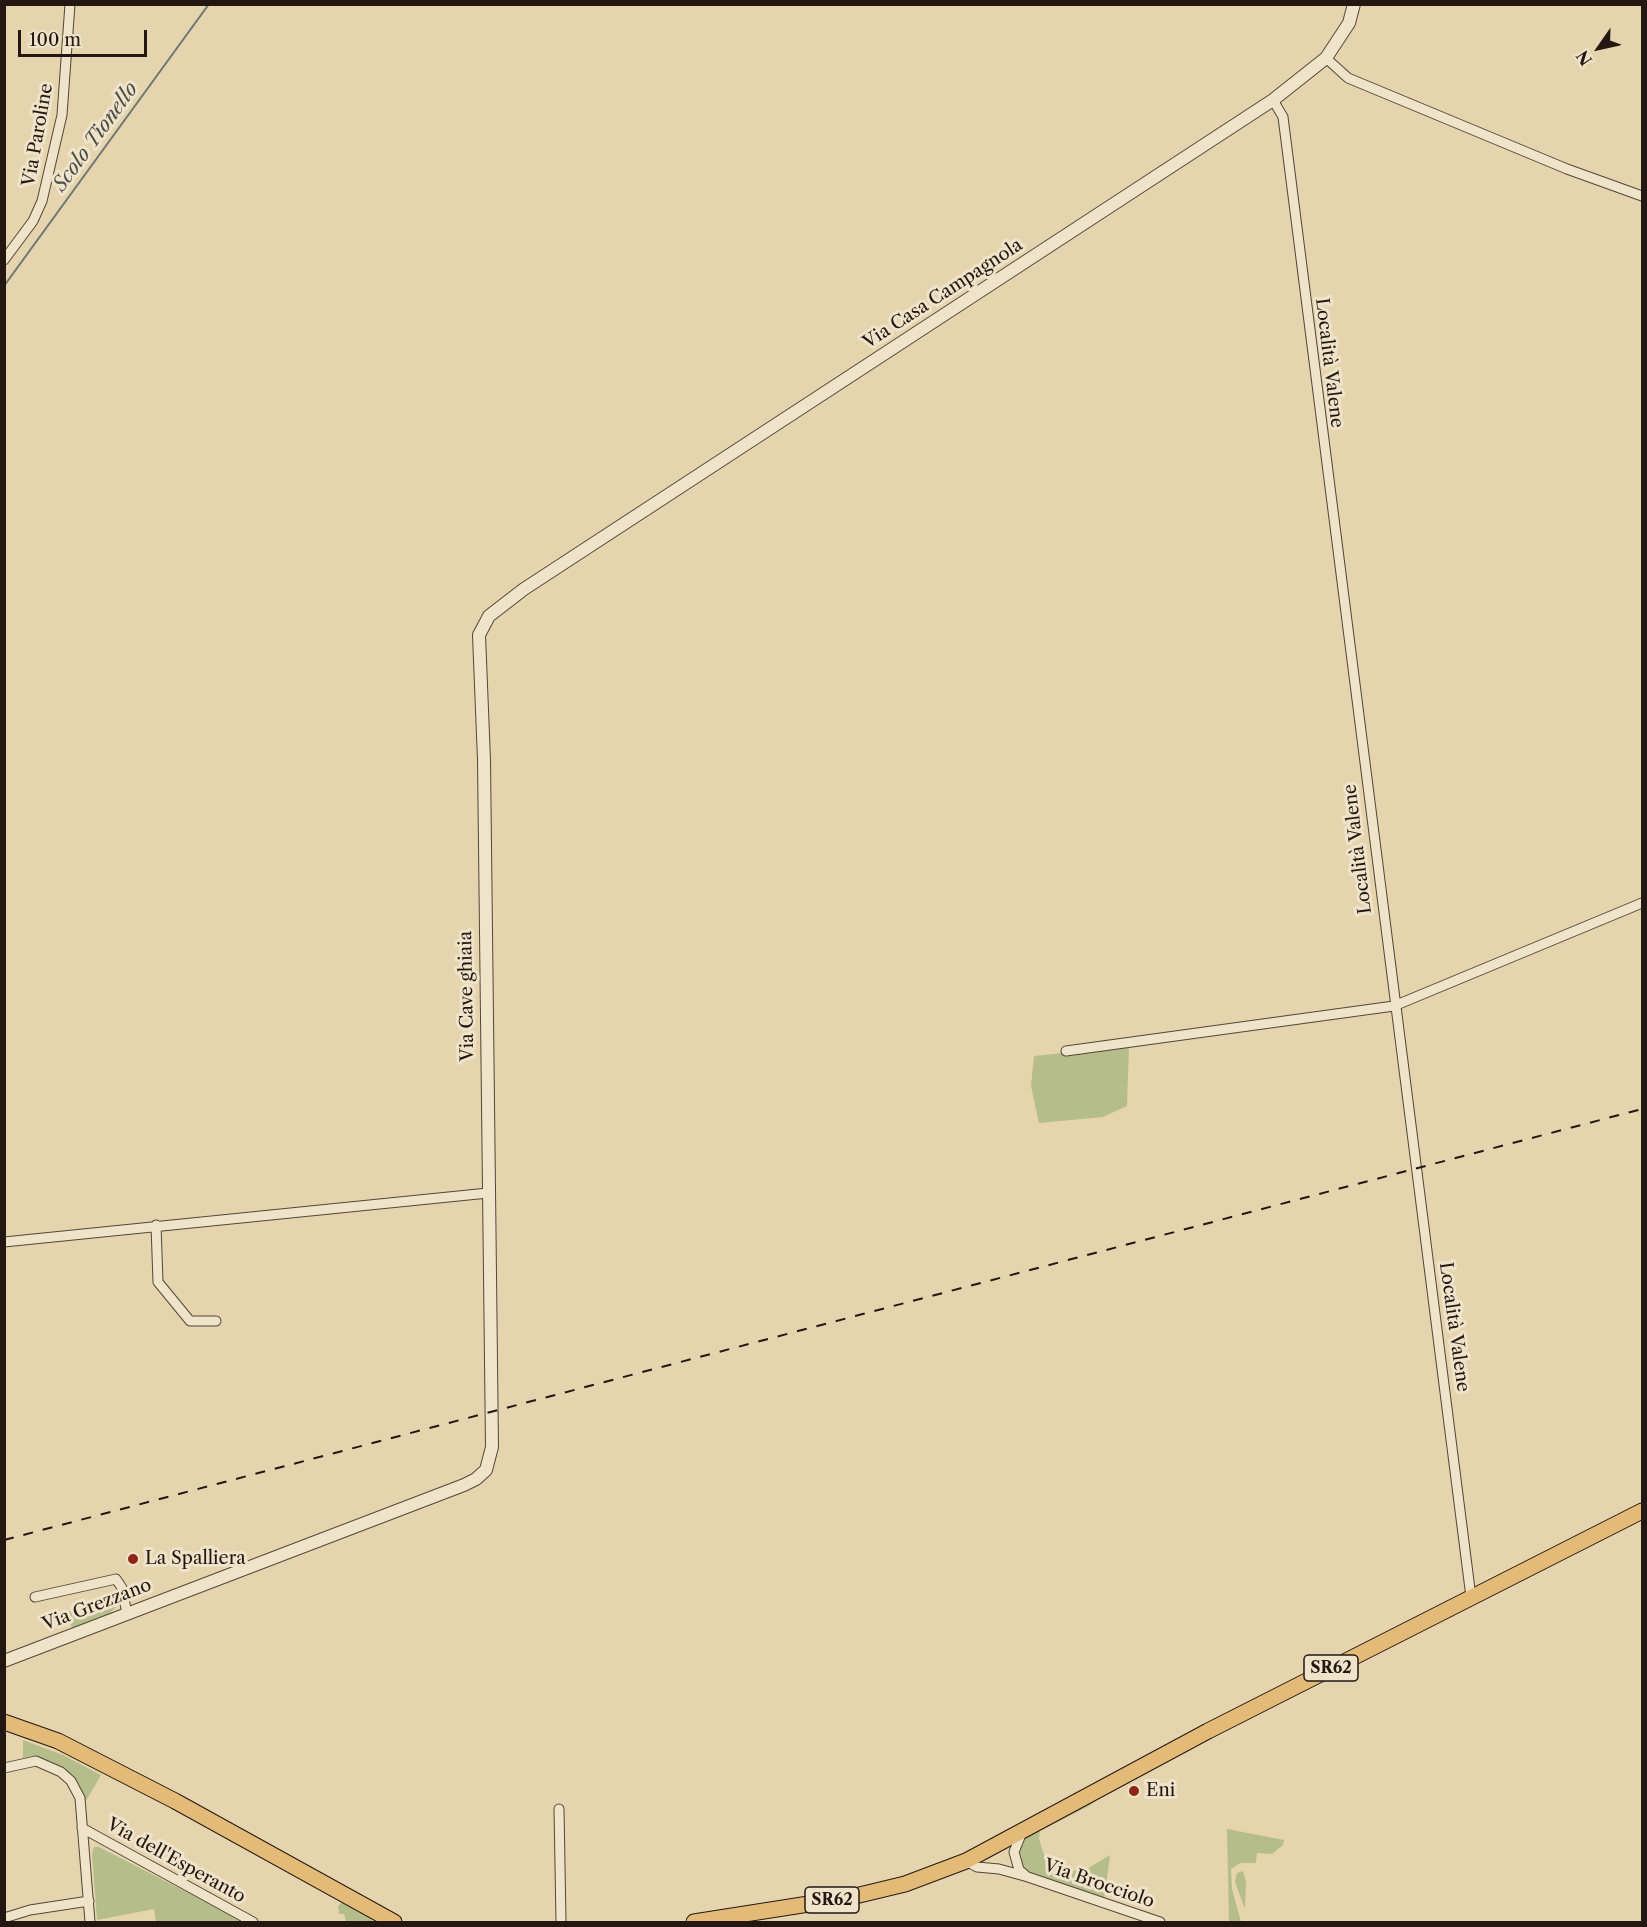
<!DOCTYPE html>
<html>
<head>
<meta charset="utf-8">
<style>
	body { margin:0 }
	#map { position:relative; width:1647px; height:1927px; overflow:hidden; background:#e6d4ae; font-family:"Libre Caslon Text",serif }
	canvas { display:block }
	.frame { position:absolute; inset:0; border:6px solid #221811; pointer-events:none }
	.north { position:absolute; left:1569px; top:18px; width:60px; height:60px; -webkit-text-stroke:4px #efe3ca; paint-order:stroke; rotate:236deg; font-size:16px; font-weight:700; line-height:24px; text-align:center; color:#221811 }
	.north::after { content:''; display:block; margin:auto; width:21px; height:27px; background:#221811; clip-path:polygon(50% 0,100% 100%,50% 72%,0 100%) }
	.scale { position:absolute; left:18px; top:30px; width:129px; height:27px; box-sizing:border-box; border:3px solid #221811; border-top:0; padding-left:8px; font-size:18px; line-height:21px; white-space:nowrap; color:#221811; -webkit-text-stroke:4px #efe3ca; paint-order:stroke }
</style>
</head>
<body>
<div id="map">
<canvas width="1647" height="1927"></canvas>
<div class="frame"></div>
<div class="north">N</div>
<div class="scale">100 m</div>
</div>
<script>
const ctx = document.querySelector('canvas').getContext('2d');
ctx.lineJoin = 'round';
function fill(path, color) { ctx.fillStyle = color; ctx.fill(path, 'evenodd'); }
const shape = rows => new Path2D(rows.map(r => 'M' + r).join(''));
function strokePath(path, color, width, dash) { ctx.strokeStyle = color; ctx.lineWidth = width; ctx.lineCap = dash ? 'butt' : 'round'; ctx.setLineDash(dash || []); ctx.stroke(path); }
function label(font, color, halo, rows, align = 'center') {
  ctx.font = font + ' "Libre Caslon Text",serif'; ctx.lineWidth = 6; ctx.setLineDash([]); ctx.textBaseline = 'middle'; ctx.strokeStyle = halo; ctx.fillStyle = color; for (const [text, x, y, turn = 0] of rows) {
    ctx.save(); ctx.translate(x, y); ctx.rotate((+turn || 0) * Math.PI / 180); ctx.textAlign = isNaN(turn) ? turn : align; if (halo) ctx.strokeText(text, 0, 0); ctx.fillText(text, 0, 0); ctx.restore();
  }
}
fill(shape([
	[1129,1046,1127,1106,1103,1117,1039,1123,1031,1086,1034,1056],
	[117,1599,115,1608,107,1616,72,1628,67,1612],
	[23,1740,63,1755,101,1775,86,1801,62,1768,34,1756,23,1758],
	[1095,1798,1096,1801,1089,1806,1040,1831,1039,1839,1044,1855,1060,1864,1064,1871,1085,1870,1110,1855,1104,1900,1030,1876,1022,1868,1018,1850,1022,1840],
	[1227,1829,1284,1840,1283,1845,1272,1854,1257,1853,1256,1863,1240,1863,1231,1869,1232,1889,1241,1922,1229,1922],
	[94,1847,99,1847,245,1922,156,1922,154,1909,97,1920,92,1854],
	[1243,1871,1246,1881,1245,1909,1235,1882,1237,1873],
	[342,1902,369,1917,374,1922,346,1922,344,1914,339,1914,338,1906]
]), '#b5bd8a');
strokePath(shape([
	[4,286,209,4]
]), '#6a7773', 2);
const minor = shape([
	[1326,58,1348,78,1567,169,1642,196],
	[1273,100,1283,117,1471,1597],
	[4,260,33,221,42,201,62,115,70,4],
	[1066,1051,1394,1006,1642,903],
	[156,1225,158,1282,190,1321,216,1321],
	[4,1242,488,1193],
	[35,1597,116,1579,122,1588,127,1614],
	[4,1768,36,1761,61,1772,71,1781,80,1798,90,1922],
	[559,1809,561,1922],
	[82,1828,253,1922],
	[1022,1832,1014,1852,1019,1870,1026,1876],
	[966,1861,977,1867,999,1869,1028,1877,1160,1922],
	[4,1918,30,1910,89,1901]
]);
const tertiary = shape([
	[4,1661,464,1485,476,1479,486,1470,492,1447,484,760,479,635,489,616,524,589,1273,100,1326,58,1349,23,1354,4]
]);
const primary = shape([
	[4,1722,58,1741,175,1801,394,1922],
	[694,1922,847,1898,905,1884,966,1861,1208,1731,1642,1511]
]);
strokePath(minor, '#534738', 11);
strokePath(tertiary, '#534738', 14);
strokePath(primary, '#221811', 17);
strokePath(minor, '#efe3ca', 9);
strokePath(tertiary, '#efe3ca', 12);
strokePath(primary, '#e3ba77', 15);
strokePath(shape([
	[4,1540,1642,1109]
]), '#221811', 2, [10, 10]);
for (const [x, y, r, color] of [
	[133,1559,6,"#8f2418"],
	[1134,1791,6,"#8f2418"]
]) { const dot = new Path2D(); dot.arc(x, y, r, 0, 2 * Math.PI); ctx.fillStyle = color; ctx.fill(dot); strokePath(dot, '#efe3ca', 2); }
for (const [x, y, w] of [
	[1331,1668,54],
	[832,1900,54]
]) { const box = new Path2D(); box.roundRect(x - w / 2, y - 13, w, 26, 4.5); ctx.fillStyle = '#efe3ca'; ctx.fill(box); strokePath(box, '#221811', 1.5); }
label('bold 16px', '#221811', null, [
	["SR62",1331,1668],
	["SR62",832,1900]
]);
label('18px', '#221811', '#efe3ca', [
	["Via Paroline",38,135,-80],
	["Via Casa Campagnola",943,294,-33],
	["Località Valene",1329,363,83],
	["Località Valene",1358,849,-97],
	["Via Cave ghiaia",467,996,-91],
	["Località Valene",1454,1327,82],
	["Via Grezzano",97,1605,-21],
	["Via dell'Esperanto",176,1861,29],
	["Via Brocciolo",1099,1884,19]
]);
label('18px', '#221811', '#efe3ca', [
	["La Spalliera",145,1559],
	["Eni",1146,1791]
], 'left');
label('italic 20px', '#4c4f4a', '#efe3ca', [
	["Scolo Tionello",96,137,-54]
]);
</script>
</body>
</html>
